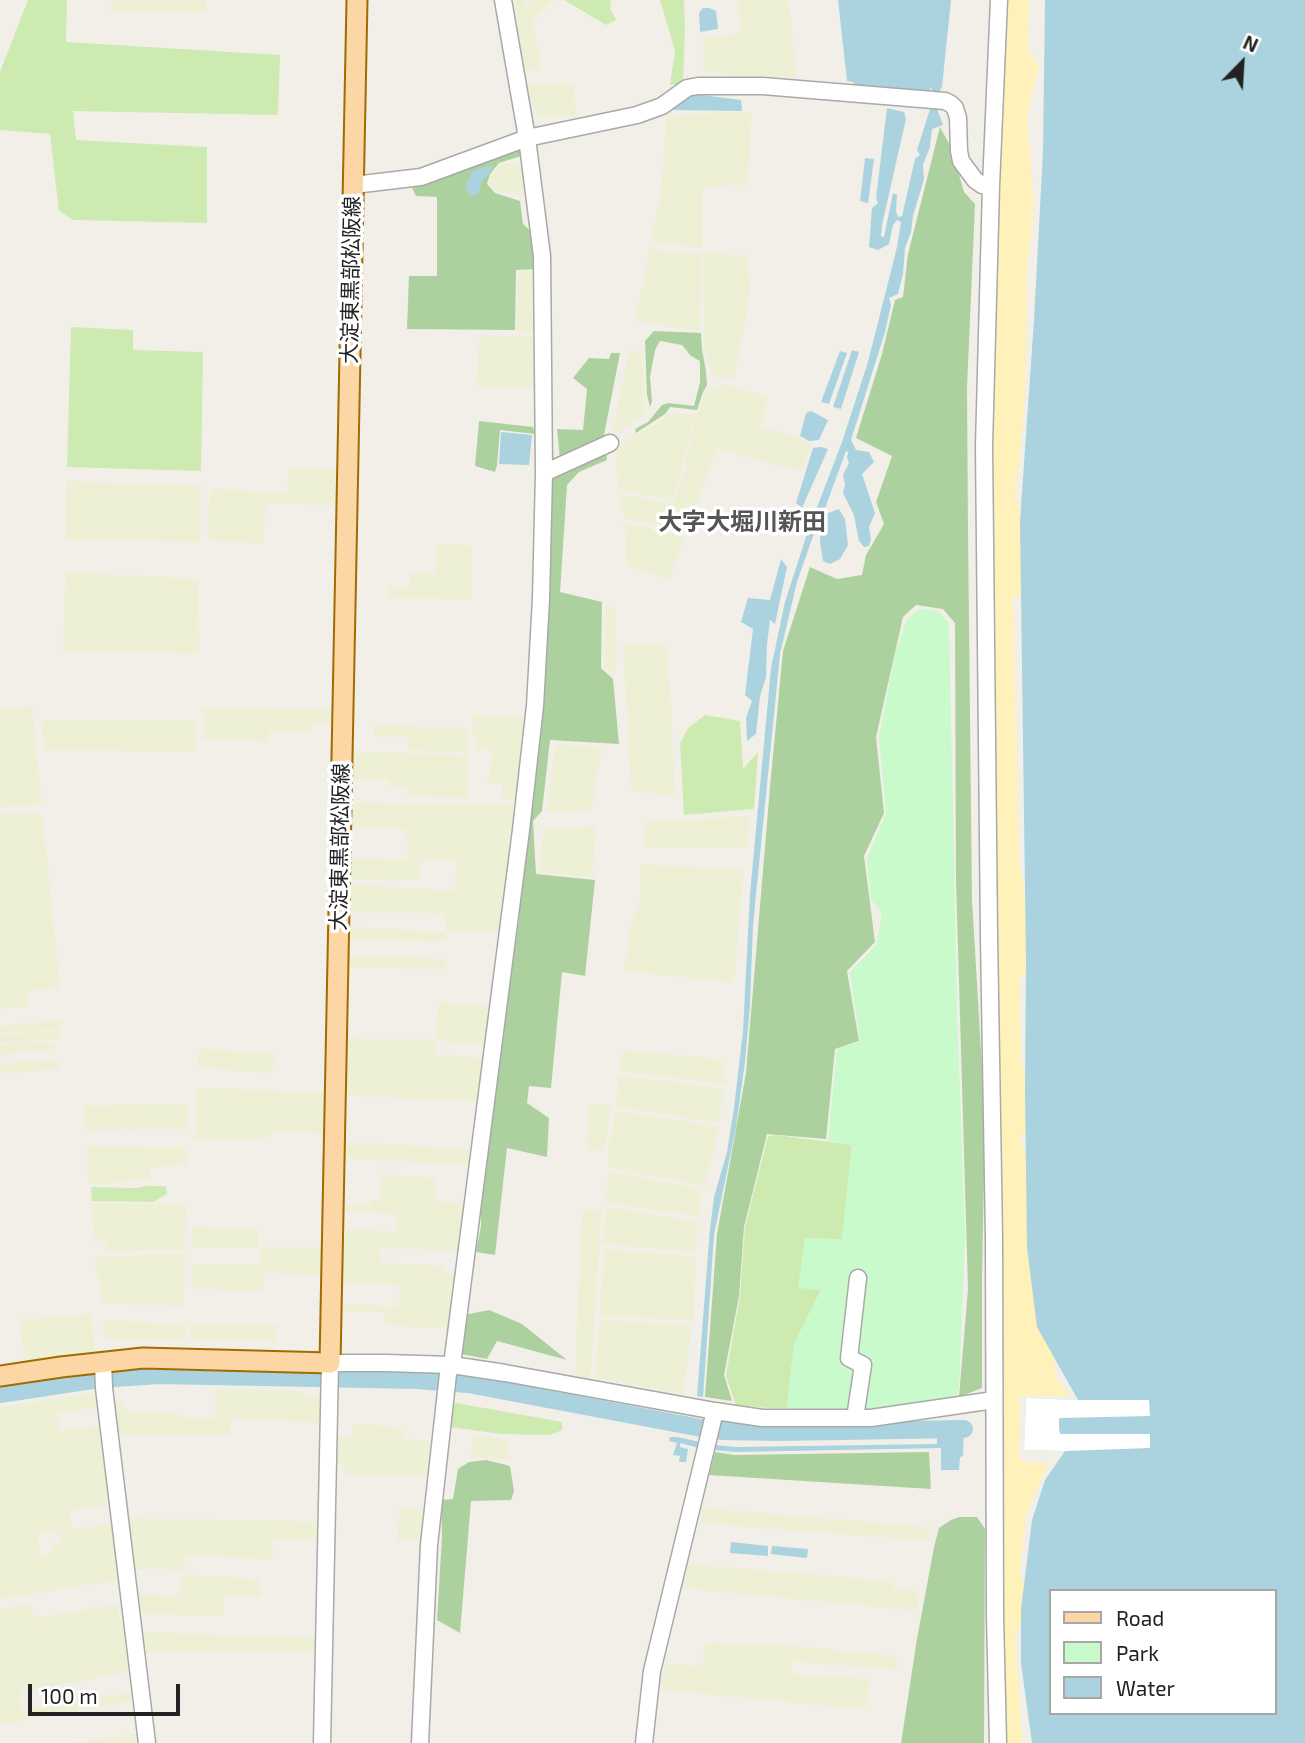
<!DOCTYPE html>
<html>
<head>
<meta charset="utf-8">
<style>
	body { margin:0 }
	#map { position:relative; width:1305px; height:1743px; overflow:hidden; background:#f2efe9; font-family:"Exo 2",sans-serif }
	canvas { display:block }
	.legend { position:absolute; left:1049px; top:1589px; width:228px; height:126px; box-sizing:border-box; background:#fff; border:2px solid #a7a7a7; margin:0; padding:9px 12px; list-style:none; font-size:21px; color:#222 }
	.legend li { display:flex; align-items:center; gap:14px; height:35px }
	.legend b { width:35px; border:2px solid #a7a7a7 }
	.north { position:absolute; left:1207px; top:28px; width:70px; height:70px; -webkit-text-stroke:5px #fff; paint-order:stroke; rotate:24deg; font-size:19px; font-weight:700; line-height:28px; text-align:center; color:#222 }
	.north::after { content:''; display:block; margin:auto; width:24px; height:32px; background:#222; clip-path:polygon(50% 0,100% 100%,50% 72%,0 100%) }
	.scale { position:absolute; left:28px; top:1684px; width:152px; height:32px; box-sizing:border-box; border:4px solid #222; border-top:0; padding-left:9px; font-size:21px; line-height:24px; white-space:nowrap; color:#222; -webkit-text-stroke:5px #fff; paint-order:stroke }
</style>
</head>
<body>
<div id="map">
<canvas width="1305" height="1743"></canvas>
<ul class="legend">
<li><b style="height:9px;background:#fcd6a4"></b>Road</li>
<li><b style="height:19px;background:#c8facc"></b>Park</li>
<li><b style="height:19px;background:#aad3df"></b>Water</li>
</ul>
<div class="north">N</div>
<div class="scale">100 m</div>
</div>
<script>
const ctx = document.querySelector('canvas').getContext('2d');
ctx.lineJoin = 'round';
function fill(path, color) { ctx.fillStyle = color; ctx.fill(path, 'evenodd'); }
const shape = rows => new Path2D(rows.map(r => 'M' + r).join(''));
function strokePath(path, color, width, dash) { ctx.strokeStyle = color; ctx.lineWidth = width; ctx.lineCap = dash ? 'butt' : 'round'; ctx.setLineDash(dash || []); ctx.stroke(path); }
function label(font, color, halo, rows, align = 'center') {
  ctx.font = font + ' "Exo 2","Noto Sans JP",sans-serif'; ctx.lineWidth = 7; ctx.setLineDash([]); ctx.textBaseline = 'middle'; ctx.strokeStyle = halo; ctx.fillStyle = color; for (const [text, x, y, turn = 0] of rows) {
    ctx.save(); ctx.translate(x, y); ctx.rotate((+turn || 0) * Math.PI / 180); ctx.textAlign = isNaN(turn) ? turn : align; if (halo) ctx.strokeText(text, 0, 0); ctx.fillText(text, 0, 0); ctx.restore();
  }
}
fill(shape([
	[111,0,206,0,206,13,112,13],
	[514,0,524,0,526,7,533,0,553,0,532,21,542,70,523,70,513,33,518,25],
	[737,0,789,0,796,77,746,76,704,72,703,39,741,33],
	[574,82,575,115,539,118,525,85],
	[751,112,749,184,702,187,702,248,651,242,661,190,667,115],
	[521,163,527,197,496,190,491,186,490,176,500,164],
	[650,249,701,254,701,330,674,328,635,320],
	[703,252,749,256,750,295,734,379,711,376,704,345],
	[518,271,539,271,541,333,516,331],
	[479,335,541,336,540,389,477,387],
	[629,349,642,352,646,413,625,429,613,435,613,428],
	[723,384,768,396,762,427,799,437,811,444,802,472,717,449,707,476,684,469,695,419,705,393],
	[667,414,695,414,681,471,672,500,618,490,616,447,664,419],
	[289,468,341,470,340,506,266,502,263,543,208,541,210,489,287,492],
	[684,471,706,478,686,530,666,524],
	[66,481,201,486,200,542,66,540],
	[618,494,671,503,663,525,626,519],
	[626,524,665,531,684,538,669,580,626,566,626,532,623,526],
	[437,544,471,546,471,599,388,598,387,586,411,588,409,573,436,573],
	[66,572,198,579,199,654,63,651],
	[606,605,615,607,616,673,604,668],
	[623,643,668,645,675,796,631,791],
	[32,706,42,805,0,807,0,708],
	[203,708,337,710,336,724,310,723,310,733,268,731,268,742,203,739],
	[473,714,529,718,521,800,501,799,503,783,487,783,490,772,491,749,476,748,477,738,472,736],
	[41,720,196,720,196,751,44,750],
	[374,725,468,728,468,752,408,750,408,737,374,736],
	[555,745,602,747,591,810,547,812],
	[346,752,469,755,467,798,407,797,407,787,389,786,389,779,347,779],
	[349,802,519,805,505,932,447,932,446,942,345,939,346,927,446,932,446,914,343,912,343,884,454,891,457,861,421,860,420,880,345,879,345,858,408,859,406,829,344,828],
	[37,813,42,819,45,838,60,988,28,991,30,1006,0,1009,0,814],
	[751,816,747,847,644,848,646,822],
	[595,826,593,877,539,872,544,829],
	[640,865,744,868,734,983,624,971,632,919,641,901],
	[345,955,446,959,445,969,344,967],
	[439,1002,493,1007,488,1047,436,1040,435,1054,485,1059,482,1102,342,1095,344,1038,435,1040],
	[61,1020,62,1029,0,1033,0,1026],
	[60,1031,62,1039,0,1043,0,1035],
	[54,1042,56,1048,0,1055,0,1045],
	[199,1049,275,1053,275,1065,268,1073,197,1068],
	[623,1050,720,1059,725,1063,725,1084,620,1071],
	[58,1060,59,1069,0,1074,0,1063],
	[619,1075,723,1088,719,1123,616,1107],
	[196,1088,328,1092,328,1135,283,1131,260,1139,195,1139],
	[187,1104,188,1129,85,1130,82,1106],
	[588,1104,611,1105,605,1150,586,1151],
	[616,1111,719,1126,704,1186,608,1168,609,1142],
	[343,1142,473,1149,472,1165,343,1158],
	[86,1146,186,1147,187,1165,150,1167,150,1180,89,1184],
	[609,1171,702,1189,698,1216,618,1205,605,1199],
	[381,1175,435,1178,435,1202,468,1203,462,1251,381,1248,382,1263,445,1266,445,1273,457,1273,450,1329,384,1325,384,1312,336,1311,336,1304,398,1307,400,1286,337,1283,339,1229,396,1231,397,1214,339,1212,339,1204,370,1206,371,1200,379,1200],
	[91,1204,186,1204,185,1250,107,1252,106,1242,95,1241],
	[605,1207,697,1221,696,1252,603,1244],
	[583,1210,602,1210,590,1378,576,1376,579,1259],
	[192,1226,258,1229,258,1248,192,1248],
	[261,1247,324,1248,325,1275,264,1273,264,1291,192,1289,191,1264,260,1265],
	[605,1249,695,1257,694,1321,599,1315],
	[185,1253,183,1306,102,1303,94,1257],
	[92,1313,95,1354,24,1363,20,1320],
	[103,1320,185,1324,185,1341,104,1339],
	[601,1320,692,1325,683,1394,594,1378],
	[191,1325,277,1325,276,1341,190,1339],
	[216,1388,306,1391,305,1397,322,1398,323,1423,231,1419,230,1435,114,1434,112,1402,124,1403,126,1412,180,1414,181,1418,215,1418],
	[101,1392,104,1407,57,1413,59,1431,105,1424,115,1504,69,1511,72,1530,117,1523,124,1579,0,1599,0,1407],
	[59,1532,60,1543,54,1544,49,1554,40,1556,37,1534],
	[354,1424,402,1427,403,1439,435,1441,431,1477,343,1474,343,1465,334,1464,334,1437,352,1437],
	[474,1435,507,1440,510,1460,471,1457],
	[400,1508,427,1510,425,1541,397,1541],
	[703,1508,929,1527,929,1541,701,1523],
	[126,1518,320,1522,320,1538,272,1539,273,1559,186,1556,185,1570,131,1569],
	[687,1564,892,1581,892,1588,919,1592,917,1611,681,1588],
	[182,1575,259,1579,262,1597,223,1597,223,1615,136,1614,133,1593,180,1596],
	[117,1604,119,1618,128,1622,133,1671,20,1692,22,1711,138,1691,138,1700,0,1724,0,1609,31,1605,35,1618],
	[138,1632,319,1638,320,1652,140,1653],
	[705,1642,793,1646,897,1656,897,1670,792,1661,791,1674,870,1679,868,1705,860,1709,662,1690,664,1664,702,1666],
	[141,1733,142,1743,77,1743]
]), '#eef0d5');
fill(shape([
	[28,0,67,0,66,42,280,55,278,115,73,111,76,140,207,147,207,223,74,220,59,211,50,134,0,130,0,72],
	[564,0,611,0,610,8,616,20,606,25],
	[660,0,684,0,685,27,683,84,670,85,675,51],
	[71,327,133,330,133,350,203,352,201,471,67,467],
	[705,715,740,721,743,769,758,752,754,809,684,815,680,743,688,728],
	[776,1135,852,1145,842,1240,805,1239,821,1290,794,1344,787,1408,767,1408,736,1405,726,1376,740,1296,745,1227,768,1136],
	[145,1186,166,1186,167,1194,153,1202,92,1201,91,1187,136,1188],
	[451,1402,562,1422,562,1430,550,1435,502,1434,449,1427]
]), '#cdebb0');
fill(shape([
	[940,127,951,147,964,192,975,204,967,388,968,531,972,899,985,1119,982,1279,982,1388,959,1397,968,1289,956,880,955,623,943,609,916,605,903,617,876,737,884,813,864,856,875,942,847,971,859,1041,835,1049,826,1139,767,1134,744,1227,739,1296,724,1375,732,1401,705,1397,717,1234,746,1073,770,787,783,651,810,567,837,579,862,575,866,555,884,524,876,502,892,456,856,438,882,354,895,300,903,297,908,254],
	[523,144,524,155,499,163,490,174,487,184,495,193,520,201,523,224,535,235,537,269,516,270,515,330,407,329,409,276,437,276,437,197,416,196,412,188],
	[654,331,701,333,702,349,706,372,707,385,703,392,697,410,670,407,665,414,636,433,635,429,648,422,662,405,669,403,694,406,700,382,700,361,691,356,682,345,660,341,655,350,650,377,652,401,650,407,647,395,645,341],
	[611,353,620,353,604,435,607,460,579,472,567,485,560,592,602,602,601,668,613,679,619,744,550,740,542,811,533,821,536,874,595,880,585,976,562,972,551,1088,529,1086,527,1103,549,1118,547,1157,507,1148,495,1255,476,1252,481,1226,481,1187,519,920,547,477,561,469,557,429,583,430,587,389,573,378,589,358,609,359],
	[479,421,533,427,535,434,500,430,497,465,495,472,475,466],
	[489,1310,522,1324,567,1360,497,1341,487,1359,461,1354,464,1315],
	[715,1452,734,1455,929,1452,931,1489,709,1475],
	[486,1460,510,1466,514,1491,511,1500,471,1501,460,1633,437,1620,442,1537,441,1500,453,1499,458,1469,469,1462],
	[959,1517,977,1517,985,1529,984,1743,901,1743,917,1639,934,1547,939,1528,951,1520]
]), '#add19e');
fill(shape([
	[1009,0,1029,0,1028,48,1039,67,1027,115,1034,202,1027,270,1026,374,1023,426,1015,494,1047,596,1013,597,1019,859,1037,976,1019,977,1021,1060,1037,1133,1020,1134,1038,1211,1040,1257,1056,1377,1070,1396,1020,1396,1019,1461,1048,1464,1026,1514,1020,1571,1030,1612,1015,1633,1022,1743,1005,1743,997,1141,996,711,992,376,1000,107]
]), '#fff1ba');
fill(shape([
	[920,609,938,611,949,623,957,1012,965,1236,959,1388,955,1400,850,1414,787,1408,794,1344,821,1290,798,1288,805,1238,842,1239,852,1145,828,1141,837,1049,860,1042,850,972,876,945,882,912,871,900,867,859,886,813,879,737,895,654,907,619]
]), '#c8facc');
fill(shape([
	[838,0,951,0,942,87,938,94,934,92,930,87,931,95,855,87,853,82,847,81],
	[1045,0,1305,0,1305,1743,1032,1743,1021,1663,1021,1609,1032,1520,1045,1480,1065,1451,1024,1450,1026,1398,1078,1400,1037,1327,1027,1248,1025,1091,1026,961,1020,521,1034,320,1043,151],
	[1051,1591,1275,1591,1275,1713,1051,1713],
	[703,8,709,8,716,11,718,29,700,32,699,13],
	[702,95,741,100,742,111,668,110,679,101,689,96],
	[931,106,936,106,943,125,932,129,930,147,923,165,924,179,913,216,911,232,905,248,903,274,898,294,889,298,891,305,885,332,851,440,856,450,869,452,874,462,862,474,875,513,869,527,871,540,869,546,864,547,859,541,854,515,843,493,845,485,843,475,849,463,847,458,848,452,846,451,824,511,826,514,839,509,845,519,848,545,840,559,830,564,823,561,820,543,821,528,824,519,819,519,797,582,780,654,753,925,750,1006,745,1062,736,1127,714,1235,703,1397,697,1396,710,1229,714,1197,727,1152,734,1108,743,1031,750,894,771,668,785,602,808,531,842,442,868,362,897,247,901,222,897,220,893,225,889,244,878,250,869,247,872,208,878,203,876,198,887,108,904,112,906,119,882,225,881,236,884,237,893,193,897,195,896,211,898,217,902,216,915,159,920,155,917,150],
	[865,158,874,159,868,203,860,201],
	[493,165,488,175,481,182,479,193,472,196,468,192,466,186,471,173,477,169],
	[852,350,859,352,841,409,833,407],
	[840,351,847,353,829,404,821,402],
	[811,411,828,420,819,440,809,441,800,436,806,413],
	[501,432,532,435,529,465,499,464],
	[821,447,828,449,802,508,796,503,813,448],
	[781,559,787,567,775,624,770,620,767,644,766,677,760,696,756,734,747,741,746,718,752,701,745,695,753,629,741,622,748,598,770,600],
	[937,1426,964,1426,963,1456,960,1457,959,1470,941,1470,941,1448,736,1452,713,1450,714,1445,737,1447,937,1444],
	[670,1437,677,1437,700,1442,699,1448,680,1443,680,1447,688,1449,686,1462,679,1462,680,1456,673,1455,677,1443,669,1441],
	[731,1542,768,1546,768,1556,730,1553],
	[772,1546,808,1549,807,1558,771,1554]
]), '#aad3df');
fill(shape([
	[1026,1398,1078,1400,1149,1400,1150,1416,1059,1418,1059,1429,1060,1434,1150,1434,1150,1448,1065,1451,1024,1450]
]), '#fff');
strokePath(shape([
	[0,1394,99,1379,159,1375,417,1380,468,1384,701,1428,724,1431,778,1432,964,1429]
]), '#aad3df', 18);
const minor = shape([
	[354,185,421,177,527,138,637,115,662,106,687,88,698,86,763,86,945,101,951,104,955,108,958,118,959,151,961,161,975,180,982,185,991,186],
	[544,473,610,443],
	[103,1362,104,1388,147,1743],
	[715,1411,762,1418,871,1418,994,1400],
	[855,1418,863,1365,849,1358,858,1278],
	[322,1743,330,1363,385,1363,452,1365,505,1373,715,1411,652,1671,644,1743],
	[420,1743,429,1545,448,1374,452,1365,521,830,535,706,541,599,544,473,542,256,527,138,503,0],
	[998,1743,995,1615,994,1238,989,936,984,446,991,186,999,0]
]);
const major = shape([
	[0,1376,61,1367,143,1358,330,1363,357,0]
]);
strokePath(minor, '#a9a9a9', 19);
strokePath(major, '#a06b00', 23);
strokePath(minor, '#fff', 16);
strokePath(major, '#fcd6a4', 19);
label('21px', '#222', '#fff', [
	["大淀東黒部松阪線",351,280,-89],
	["大淀東黒部松阪線",340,847,-89]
]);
label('bold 24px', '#555', '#fff', [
	["大字大堀川新田",742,522]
]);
</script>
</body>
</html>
